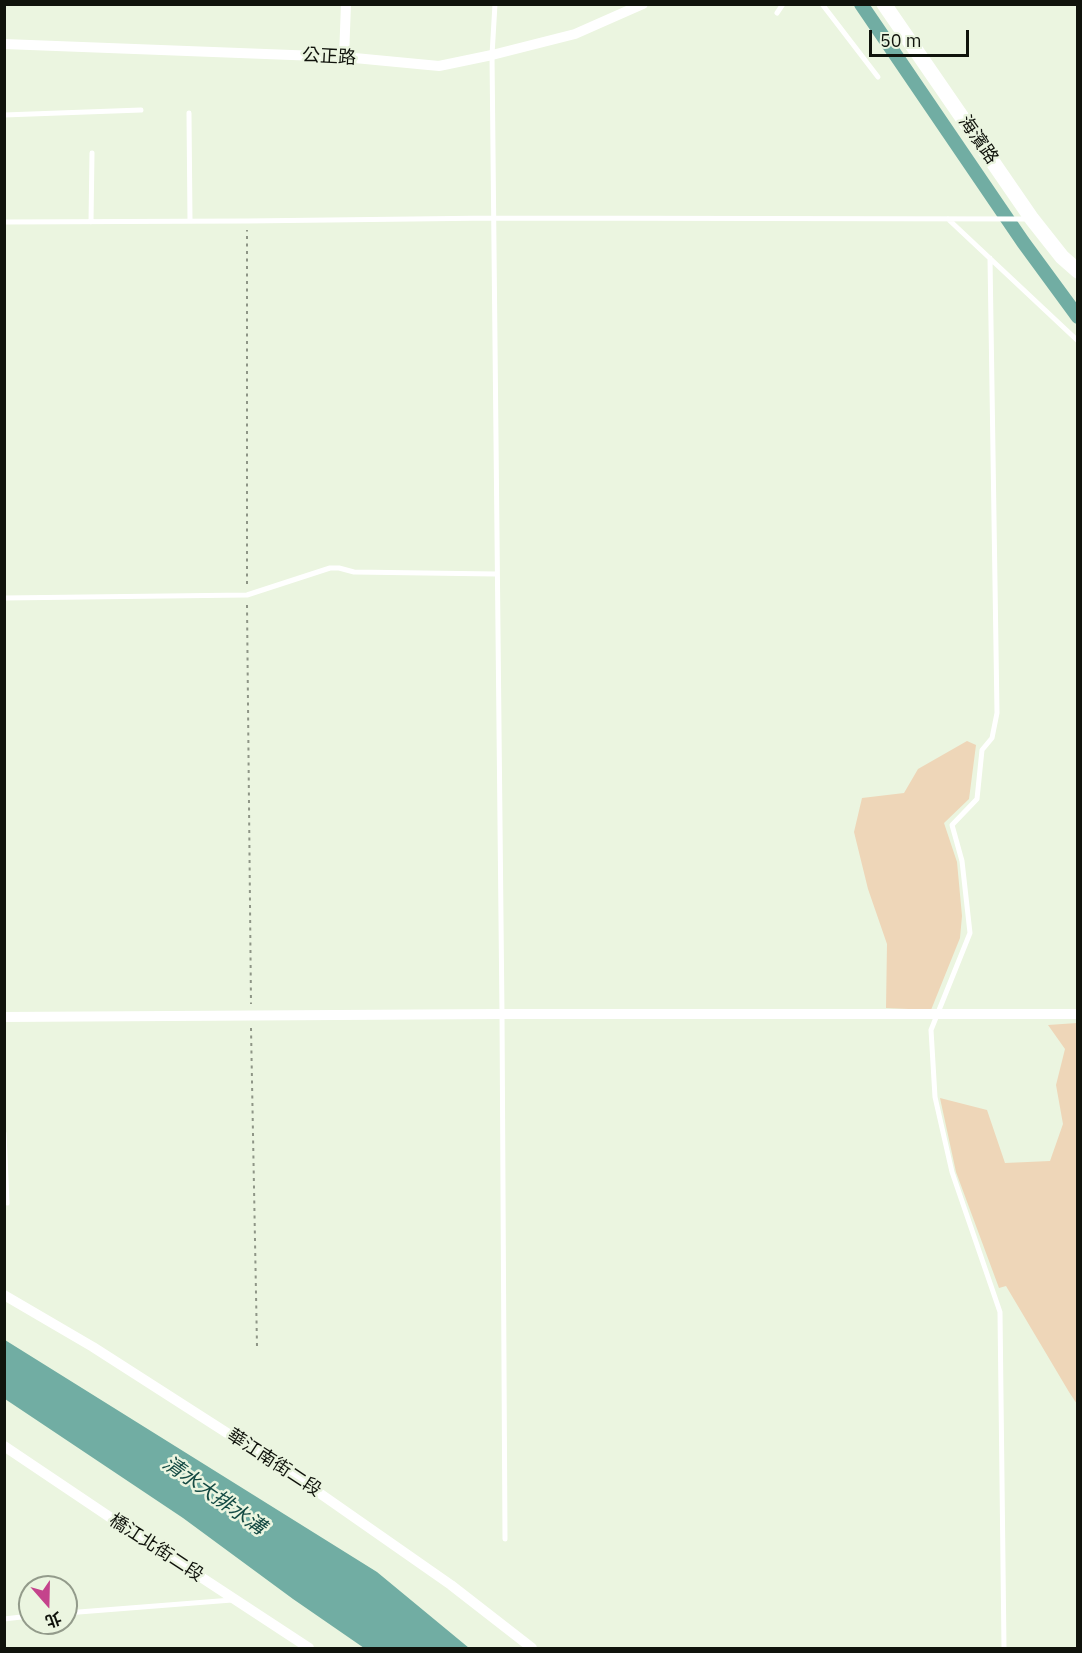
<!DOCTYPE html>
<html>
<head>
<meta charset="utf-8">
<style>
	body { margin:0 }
	#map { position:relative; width:1082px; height:1653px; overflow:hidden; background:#ebf5e0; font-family:"IBM Plex Sans","Noto Sans TC",sans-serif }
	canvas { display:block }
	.frame { position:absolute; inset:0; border:6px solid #10130c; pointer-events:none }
	.north { position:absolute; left:18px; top:1575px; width:60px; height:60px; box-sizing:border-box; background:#ebf5e0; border:2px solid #939b8b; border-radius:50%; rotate:160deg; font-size:16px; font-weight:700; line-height:24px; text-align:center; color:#10130c }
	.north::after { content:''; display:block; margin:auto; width:21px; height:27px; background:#c4438c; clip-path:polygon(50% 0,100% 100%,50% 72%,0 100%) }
	.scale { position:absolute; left:869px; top:30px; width:100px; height:27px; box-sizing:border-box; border:3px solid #10130c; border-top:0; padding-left:8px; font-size:18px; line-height:21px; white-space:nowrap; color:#10130c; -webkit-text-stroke:4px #ebf5e0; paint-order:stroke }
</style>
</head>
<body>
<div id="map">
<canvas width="1082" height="1653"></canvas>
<div class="frame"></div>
<div class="north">北</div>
<div class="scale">50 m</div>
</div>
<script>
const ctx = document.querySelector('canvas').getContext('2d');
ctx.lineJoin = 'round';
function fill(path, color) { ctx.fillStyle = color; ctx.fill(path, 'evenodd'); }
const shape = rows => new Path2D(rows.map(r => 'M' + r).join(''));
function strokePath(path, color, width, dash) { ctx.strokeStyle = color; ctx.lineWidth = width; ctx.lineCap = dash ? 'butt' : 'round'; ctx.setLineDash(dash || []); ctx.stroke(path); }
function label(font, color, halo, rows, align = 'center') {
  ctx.font = font + ' "IBM Plex Sans","Noto Sans TC",sans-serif'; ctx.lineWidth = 5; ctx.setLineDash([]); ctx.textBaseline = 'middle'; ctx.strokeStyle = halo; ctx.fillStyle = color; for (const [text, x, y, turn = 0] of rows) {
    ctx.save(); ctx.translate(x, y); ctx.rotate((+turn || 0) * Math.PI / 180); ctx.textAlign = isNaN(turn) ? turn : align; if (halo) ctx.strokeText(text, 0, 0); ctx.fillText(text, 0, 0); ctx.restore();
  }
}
fill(shape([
	[967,741,976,745,969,799,944,823,957,862,962,916,960,938,931,1010,886,1008,887,944,868,889,854,832,862,798,904,793,918,769],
	[1077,1023,1078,1023,1077,1404,1069,1392,1006,1286,999,1288,956,1172,940,1098,987,1110,1005,1163,1050,1161,1063,1124,1056,1085,1065,1049,1048,1025]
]), '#eed6b8');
fill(shape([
	[5,1340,377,1572,469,1648,364,1648,293,1599,183,1518,5,1399]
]), '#71ada3');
strokePath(shape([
	[861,4,1023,242,1078,317]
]), '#71ada3', 14);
strokePath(shape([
	[247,584,247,230],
	[247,605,251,1004],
	[251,1028,257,1346]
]), '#8e9586', 2, [3, 4.5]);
strokePath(shape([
	[495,4,492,55,502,1014,505,1539],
	[822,4,878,77],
	[777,13,783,4],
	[189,113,190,221],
	[4,115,141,110],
	[948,219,1078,341],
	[4,222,247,221,494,218,1028,219],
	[91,222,92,153],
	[990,258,997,713,992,738,982,750,977,799,952,825,962,861,970,933,931,1030,935,1097,952,1172,1000,1312,1004,1648],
	[4,598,247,595,330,568,339,568,354,572,496,574],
	[4,1133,7,1203],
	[66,1613,232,1600],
	[4,1619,30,1616]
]), '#fff', 5);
strokePath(shape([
	[4,44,344,57,439,66,492,55,575,34,643,4],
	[344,57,346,4],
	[4,1017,502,1014,1078,1014],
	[4,1295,93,1347,305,1483,451,1585,532,1648],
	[4,1446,120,1524,309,1648]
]), '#fff', 10);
strokePath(shape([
	[884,4,1032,219,1062,257,1078,271]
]), '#fff', 15);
label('18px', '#10130c', '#ebf5e0', [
	["公正路",329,57,3],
	["海濱路",978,140,55],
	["華江南街二段",274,1463,33],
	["橋江北街二段",156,1548,33]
]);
label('italic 20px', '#144a43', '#ebf5e0', [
	["清水大排水溝",214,1496,35]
]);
</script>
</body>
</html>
